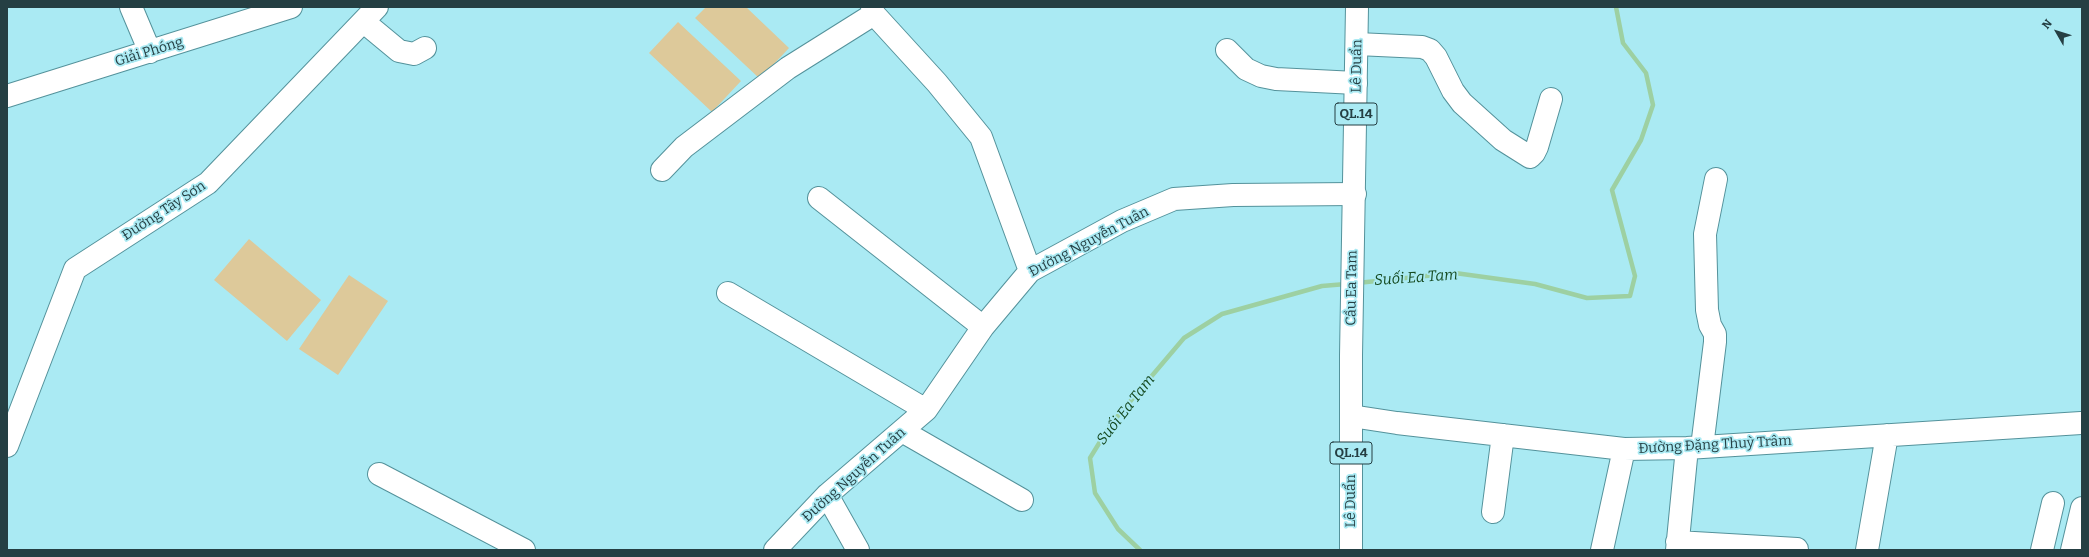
<!DOCTYPE html>
<html>
<head>
<meta charset="utf-8">
<style>
	body { margin:0 }
	#map { position:relative; width:2089px; height:557px; overflow:hidden; background:#aaeaf3; font-family:Bitter,serif }
	canvas { display:block }
	.frame { position:absolute; inset:0; border:8px solid #253f43; pointer-events:none }
	.north { position:absolute; left:2037px; top:12px; width:40px; height:40px; -webkit-text-stroke:3px #aaeaf3; paint-order:stroke; rotate:309deg; font-size:11px; font-weight:700; line-height:16px; text-align:center; color:#253f43 }
	.north::after { content:''; display:block; margin:auto; width:14px; height:18px; background:#253f43; clip-path:polygon(50% 0,100% 100%,50% 72%,0 100%) }
</style>
</head>
<body>
<div id="map">
<canvas width="2089" height="557"></canvas>
<div class="frame"></div>
<div class="north">N</div>
</div>
<script>
const ctx = document.querySelector('canvas').getContext('2d');
ctx.lineJoin = 'round';
function fill(path, color) { ctx.fillStyle = color; ctx.fill(path, 'evenodd'); }
const shape = rows => new Path2D(rows.map(r => 'M' + r).join(''));
function strokePath(path, color, width, dash) { ctx.strokeStyle = color; ctx.lineWidth = width; ctx.lineCap = dash ? 'butt' : 'round'; ctx.setLineDash(dash || []); ctx.stroke(path); }
function label(font, color, halo, rows, align = 'center') {
  ctx.font = font + ' Bitter,serif'; ctx.lineWidth = 3.5; ctx.setLineDash([]); ctx.textBaseline = 'middle'; ctx.strokeStyle = halo; ctx.fillStyle = color; for (const [text, x, y, turn = 0] of rows) {
    ctx.save(); ctx.translate(x, y); ctx.rotate((+turn || 0) * Math.PI / 180); ctx.textAlign = isNaN(turn) ? turn : align; if (halo) ctx.strokeText(text, 0, 0); ctx.fillText(text, 0, 0); ctx.restore();
  }
}
fill(shape([
	[706,7,746,7,789,48,760,79,695,18],
	[678,22,741,81,712,112,649,53],
	[249,239,321,300,287,341,214,280],
	[349,275,388,301,338,375,299,349]
]), '#ddc99a');
strokePath(shape([
	[1357,283,1455,273,1535,284,1587,298,1630,296,1635,276,1612,190,1641,140,1653,105,1646,73,1623,43,1616,7],
	[1140,550,1118,529,1095,493,1090,458,1111,424,1184,338,1222,314,1322,286,1346,284]
]), '#9dd0a2', 4.5);
const minor = shape([
	[131,7,150,52],
	[872,7,874,14,937,83,981,137,1030,271],
	[364,22,399,51,414,54,425,48],
	[1357,44,1422,47,1430,50,1436,57,1453,91,1462,103,1503,140,1530,157,1534,153,1537,147,1551,99],
	[1227,50,1246,69,1261,76,1276,79,1356,83],
	[7,96,291,7],
	[662,170,684,147,788,68,874,14],
	[819,198,983,327],
	[728,293,926,410],
	[1351,416,1397,423,1624,449,1687,448,2081,423],
	[902,431,1022,500],
	[7,446,75,269,208,183,377,7],
	[1702,447,1715,342,1715,334,1710,325,1707,310,1705,234,1716,179],
	[379,474,524,550],
	[827,495,858,550],
	[1493,512,1503,435],
	[1677,542,1797,549],
	[775,550,827,495,926,410,983,327,1030,271,1122,221,1174,199,1233,195,1355,194],
	[1602,550,1624,449],
	[1677,550,1687,448],
	[1867,550,1887,435],
	[2042,550,2053,503],
	[2072,550,2082,508]
]);
const major = shape([
	[1351,550,1351,355,1357,7]
]);
strokePath(minor, '#54929b', 24);
strokePath(major, '#54929b', 24);
strokePath(minor, '#fff', 22);
strokePath(major, '#fff', 22);
for (const [x, y, w] of [
	[1356,114,42],
	[1351,453,42]
]) { const box = new Path2D(); box.roundRect(x - w / 2, y - 11, w, 22, 3); ctx.fillStyle = '#aaeaf3'; ctx.fill(box); strokePath(box, '#253f43', 1); }
label('bold 13px', '#253f43', null, [
	["QL.14",1356,114],
	["QL.14",1351,453]
]);
label('14px', '#253f43', '#aaeaf3', [
	["Giải Phóng",149,52,-17],
	["Lê Duẩn",1357,66,-89],
	["Đường Tây Sơn",164,211,-33],
	["Đường Nguyễn Tuân",1089,242,-28],
	["Cầu Ea Tam",1352,288,-89],
	["Đường Đặng Thuỳ Trâm",1715,445,-3],
	["Đường Nguyễn Tuân",854,475,-42],
	["Lê Duẩn",1351,501,-90]
]);
label('italic 15px', '#154a20', '#aaeaf3', [
	["Suối Ea Tam",1416,278,-4],
	["Suối Ea Tam",1126,410,-52]
]);
</script>
</body>
</html>
